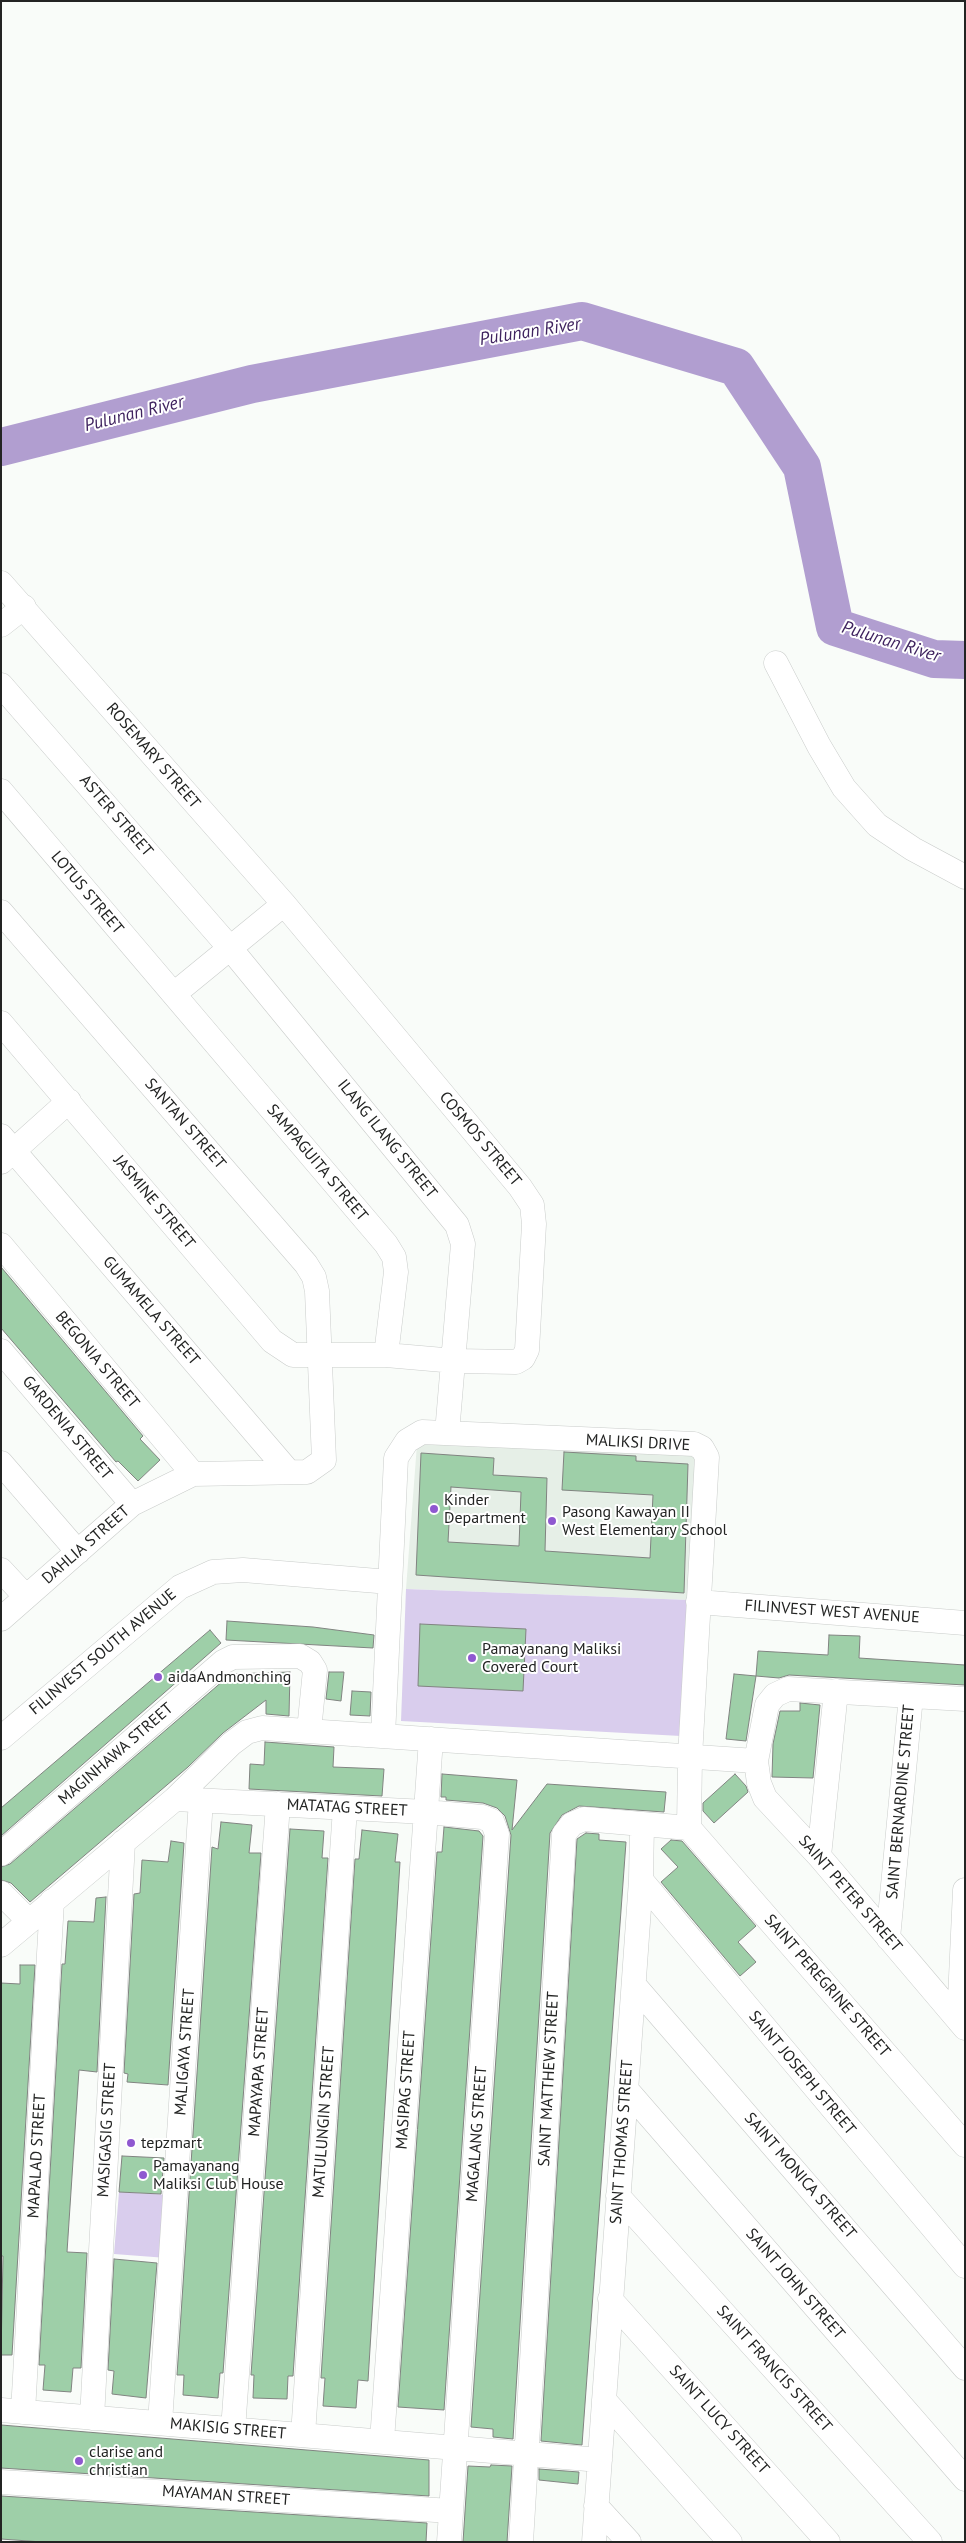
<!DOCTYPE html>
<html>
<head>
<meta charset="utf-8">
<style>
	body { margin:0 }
	#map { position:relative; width:966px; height:2543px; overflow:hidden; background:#f9fcf9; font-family:"PT Sans",sans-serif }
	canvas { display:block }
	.frame { position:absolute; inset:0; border:2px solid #232423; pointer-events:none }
</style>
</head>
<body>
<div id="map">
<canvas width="966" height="2543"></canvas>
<div class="frame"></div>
</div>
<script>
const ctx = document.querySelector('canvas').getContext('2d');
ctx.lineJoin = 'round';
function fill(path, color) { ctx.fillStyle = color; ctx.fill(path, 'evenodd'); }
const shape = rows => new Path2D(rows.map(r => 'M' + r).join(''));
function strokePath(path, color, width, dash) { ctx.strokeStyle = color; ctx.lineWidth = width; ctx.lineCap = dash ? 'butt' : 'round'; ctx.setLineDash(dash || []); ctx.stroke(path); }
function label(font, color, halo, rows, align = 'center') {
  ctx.font = font + ' "PT Sans",sans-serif'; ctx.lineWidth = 4; ctx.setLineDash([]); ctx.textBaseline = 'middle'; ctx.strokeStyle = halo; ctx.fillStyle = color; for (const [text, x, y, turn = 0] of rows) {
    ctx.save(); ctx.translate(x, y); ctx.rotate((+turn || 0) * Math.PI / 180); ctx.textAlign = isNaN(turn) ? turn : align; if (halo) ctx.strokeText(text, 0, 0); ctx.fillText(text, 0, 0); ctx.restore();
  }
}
fill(shape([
	[417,1444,695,1454,689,1600,406,1589]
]), '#e6efe7');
fill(shape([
	[406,1589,689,1600,681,1736,401,1721],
	[119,2192,171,2195,167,2258,114,2254]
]), '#d9cded');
strokePath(shape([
	[1,447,252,384,582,321,736,367,802,467,835,627,934,659,965,660]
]), '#b19ed0', 38);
const building = shape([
	[1,1267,143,1436,140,1439,160,1460,138,1481,118,1461,116,1462,1,1328,1,1267],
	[564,1452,636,1456,636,1461,688,1464,684,1593,416,1575,421,1453,494,1458,493,1475,547,1478,545,1551,650,1558,653,1495,562,1490,564,1452],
	[451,1487,521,1492,519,1546,448,1542,451,1487],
	[227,1621,313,1627,374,1635,373,1648,226,1640,227,1621],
	[420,1624,526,1629,523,1691,418,1686,420,1624],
	[210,1630,221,1643,1,1836,1,1808,210,1630],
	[829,1635,860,1636,859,1658,965,1665,965,1685,789,1675,779,1678,756,1676,758,1651,828,1655,829,1635],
	[290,1672,289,1716,266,1714,266,1700,223,1733,188,1767,30,1902,11,1883,1,1880,1,1867,10,1864,231,1674,290,1672],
	[329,1672,344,1672,341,1701,326,1699,329,1672],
	[734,1674,756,1676,746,1741,726,1739,734,1674],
	[352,1691,371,1692,370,1716,350,1715,352,1691],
	[800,1703,820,1705,813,1778,772,1777,773,1744,780,1711,800,1711,800,1703],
	[265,1742,334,1747,333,1767,384,1769,382,1796,249,1789,250,1764,264,1765,265,1742],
	[442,1774,517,1780,512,1830,547,1784,666,1792,664,1812,579,1806,562,1815,550,1833,513,2439,493,2437,493,2429,471,2427,511,1835,505,1816,497,1808,483,1803,446,1800,446,1797,441,1797,442,1774],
	[735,1774,746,1786,748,1792,714,1823,703,1811,703,1803,735,1774],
	[221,1822,252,1825,249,1853,261,1853,223,2373,220,2373,218,2398,183,2395,184,2375,177,2375,212,1847,218,1849,221,1822],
	[444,1827,479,1831,483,1836,444,2410,398,2407,437,1852,442,1852,444,1827],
	[290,1829,324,1831,322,1858,328,1858,293,2376,288,2376,287,2399,253,2398,254,2375,251,2375,290,1829],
	[362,1830,398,1834,395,1862,400,1862,368,2381,358,2380,356,2408,323,2406,325,2378,321,2378,355,1859,359,1859,362,1830],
	[586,1833,599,1834,599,1840,626,1842,582,2445,541,2441,577,1839,586,1833],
	[671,1840,682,1841,756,1926,738,1942,756,1962,740,1976,661,1882,678,1867,661,1849,671,1840],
	[171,1841,184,1843,168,2085,127,2082,128,2074,124,2073,134,1894,140,1893,142,1860,168,1862,171,1841],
	[106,1897,97,2072,79,2070,67,2252,87,2253,81,2368,73,2368,71,2392,43,2390,45,2365,39,2365,62,1964,65,1964,68,1921,94,1922,96,1898,106,1897],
	[20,1965,35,1965,12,2355,1,2355,3,2256,1,2256,1,1983,20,1984,20,1965],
	[122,2156,164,2158,161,2194,119,2192,122,2156],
	[114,2259,157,2263,146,2398,112,2394,114,2371,108,2370,114,2259],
	[1,2425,429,2460,429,2496,1,2468,1,2425],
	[491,2465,512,2466,507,2542,463,2542,468,2466,490,2467,491,2465],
	[539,2469,579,2472,578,2484,539,2480,539,2469],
	[1,2496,427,2523,426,2542,42,2542,1,2539,1,2496]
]);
fill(building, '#9ecfa8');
strokePath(building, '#818481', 1);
const minor = shape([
	[1,583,284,904,520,1187,532,1205,534,1224,527,1350,523,1358,516,1362,455,1361,386,1355,293,1355,272,1341,1,1023],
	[1,625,24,607],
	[776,663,819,746,844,788,877,825,913,849,965,877],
	[1,685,230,948,457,1225,463,1244,447,1433],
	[1,791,386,1244,394,1257,396,1272,386,1355],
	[1,912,306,1264,314,1277,317,1291,324,1460,307,1472,193,1474,132,1504,1,1619],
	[174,994,284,904],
	[1,1136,288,1471],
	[1,1162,69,1101],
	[1,1245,193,1474],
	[1,1351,132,1504],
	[1,1463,78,1552],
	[1,1570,26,1597],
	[698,1602,965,1623],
	[965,1699,788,1689,775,1695,767,1705,756,1761,759,1783,765,1798,819,1856,965,2028],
	[383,1736,396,1458,407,1441,422,1432,694,1444,702,1448,707,1457,690,1757,689,1828],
	[1,1738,180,1587,213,1572,243,1570,390,1582],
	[175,1799,426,1812,482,1817,492,1821,497,1834,449,2542],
	[689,1828,965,2145],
	[1,1854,223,1662,233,1657,300,1656,310,1662,315,1670,309,1731],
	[819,1856,836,1691],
	[641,1880,965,2266],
	[1,1893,28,1920],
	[888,1938,911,1696],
	[1,1945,175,1799,231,1744,247,1732,262,1728,756,1761],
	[634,1985,965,2368],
	[959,2021,965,1890],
	[626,2089,965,2479],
	[618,2196,930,2542],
	[610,2299,828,2542],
	[604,2400,730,2542],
	[1,2410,600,2460],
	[23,2412,52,1901],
	[92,2418,123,1842],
	[160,2423,201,1800],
	[233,2430,278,1804],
	[303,2435,345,1808],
	[382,2441,431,1739],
	[1,2482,451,2511],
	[596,2506,629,2542],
	[521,2542,564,1834,572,1824,584,1819,689,1828],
	[594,2542,641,1880,642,1824]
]);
strokePath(minor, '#c9ccca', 25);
strokePath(minor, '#fff', 24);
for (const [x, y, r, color] of [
	[434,1509,5,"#8f58d0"],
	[552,1521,5,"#8f58d0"],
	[472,1658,5,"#8f58d0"],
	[158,1677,5,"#8f58d0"],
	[131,2143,5,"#8f58d0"],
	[143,2175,5,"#8f58d0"],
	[79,2461,5,"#8f58d0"]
]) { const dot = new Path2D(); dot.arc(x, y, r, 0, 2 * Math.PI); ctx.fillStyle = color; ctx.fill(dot); strokePath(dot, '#fff', 2); }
label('16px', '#232423', '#fff', [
	["ROSEMARY STREET",153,756,49],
	["ASTER STREET",116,816,49],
	["LOTUS STREET",87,893,50],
	["SANTAN STREET",185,1124,49],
	["ILANG ILANG STREET",387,1139,51],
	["COSMOS STREET",480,1139,50],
	["SAMPAGUITA STREET",317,1163,50],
	["JASMINE STREET",154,1202,50],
	["GUMAMELA STREET",151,1311,49],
	["BEGONIA STREET",97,1360,50],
	["GARDENIA STREET",67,1428,50],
	["MALIKSI DRIVE",638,1443,3],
	["DAHLIA STREET",86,1545,-41],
	["FILINVEST WEST AVENUE",832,1612,4],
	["FILINVEST SOUTH AVENUE",103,1652,-40],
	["MAGINHAWA STREET",116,1754,-41],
	["SAINT BERNARDINE STREET",901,1802,-85],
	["MATATAG STREET",347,1808,3],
	["SAINT PETER STREET",850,1894,49],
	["SAINT PEREGRINE STREET",827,1986,49],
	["MALIGAYA STREET",185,2052,-86],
	["MAPAYAPA STREET",259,2072,-86],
	["SAINT JOSEPH STREET",802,2073,50],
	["SAINT MATTHEW STREET",549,2079,-87],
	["MASIPAG STREET",406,2090,-86],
	["MATULUNGIN STREET",324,2122,-86],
	["MASIGASIG STREET",107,2130,-87],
	["MAGALANG STREET",477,2134,-86],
	["SAINT THOMAS STREET",622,2142,-86],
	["MAPALAD STREET",37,2156,-87],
	["SAINT MONICA STREET",800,2176,49],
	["SAINT JOHN STREET",795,2284,49],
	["SAINT FRANCIS STREET",774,2369,48],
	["SAINT LUCY STREET",719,2420,48],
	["MAKISIG STREET",228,2429,5],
	["MAYAMAN STREET",226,2496,4]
]);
label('16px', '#232423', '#fff', [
	["Kinder",444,1500],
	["Department",444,1518],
	["Pasong Kawayan II",562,1512],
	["West Elementary School",562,1530],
	["Pamayanang Maliksi",482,1649],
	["Covered Court",482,1667],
	["aidaAndmonching",168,1677],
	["tepzmart",141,2143],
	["Pamayanang",153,2166],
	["Maliksi Club House",153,2184],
	["clarise and",89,2452],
	["christian",89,2470]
], 'left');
label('italic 18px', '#3f235f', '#fff', [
	["Pulunan River",530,332,-9],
	["Pulunan River",134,414,-14],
	["Pulunan River",891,642,17]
]);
</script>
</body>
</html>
